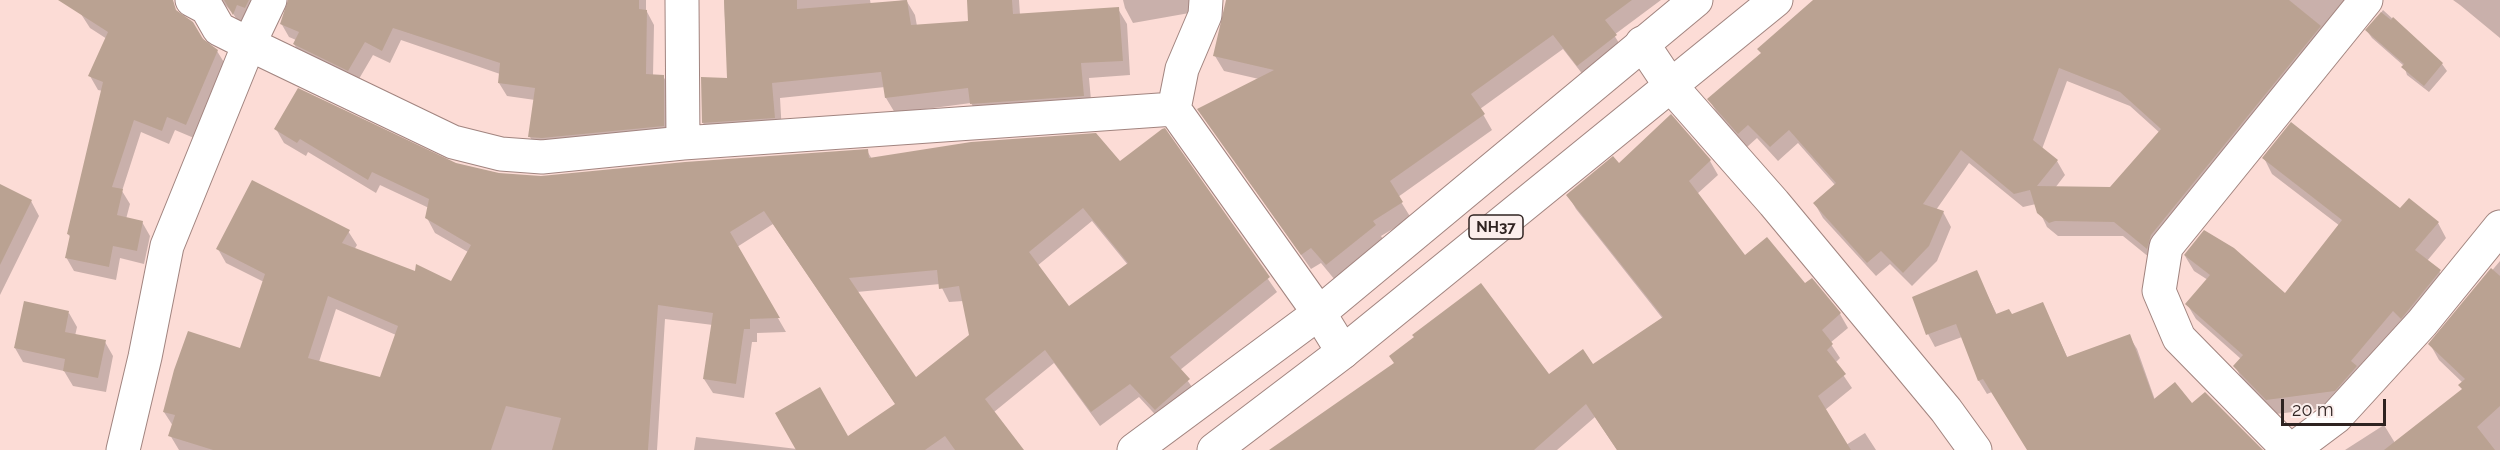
<!DOCTYPE html>
<html>
<head>
<meta charset="utf-8">
<style>
	body { margin:0 }
	#map { position:relative; width:2500px; height:450px; overflow:hidden; background:#fcdcd6; font-family:Raleway,sans-serif }
	canvas { display:block }
	.scale { position:absolute; left:2281px; top:399px; width:105px; height:27px; box-sizing:border-box; border:3px solid #2f2321; border-top:0; padding-left:8px; font-size:18px; line-height:21px; white-space:nowrap; color:#2f2321; -webkit-text-stroke:4px #fbeeec; paint-order:stroke }
</style>
</head>
<body>
<div id="map">
<canvas width="2500" height="450"></canvas>
<div class="scale">20 m</div>
</div>
<script>
const ctx = document.querySelector('canvas').getContext('2d');
ctx.lineJoin = 'round';
function fill(path, color) { ctx.fillStyle = color; ctx.fill(path, 'evenodd'); }
const shape = rows => new Path2D(rows.map(r => 'M' + r).join(''));
function strokePath(path, color, width, dash) { ctx.strokeStyle = color; ctx.lineWidth = width; ctx.lineCap = dash ? 'butt' : 'round'; ctx.setLineDash(dash || []); ctx.stroke(path); }
function label(font, color, halo, rows, align = 'center') {
  ctx.font = font + ' Raleway,sans-serif'; ctx.lineWidth = 5; ctx.setLineDash([]); ctx.textBaseline = 'middle'; ctx.strokeStyle = halo; ctx.fillStyle = color; for (const [text, x, y, turn = 0] of rows) {
    ctx.save(); ctx.translate(x, y); ctx.rotate((+turn || 0) * Math.PI / 180); ctx.textAlign = isNaN(turn) ? turn : align; if (halo) ctx.strokeText(text, 0, 0); ctx.fillText(text, 0, 0); ctx.restore();
  }
}
fill(shape([
	[72,0,158,0,217,51,225,64,194,138,175,130,169,144,141,132,122,191,130,204,126,219,142,222,150,236,144,264,120,258,116,280,74,271,66,257,71,238,68,234,103,91,98,90,90,76,107,39,90,28],
	[220,0,265,0,241,26,232,12],
	[290,0,646,0,646,10,654,25,653,76,663,76,671,90,671,139,538,150,530,137,535,100,507,96,499,83,500,74,401,40,390,63,373,55,356,84,302,58,294,44,296,40,289,37,281,23],
	[724,0,870,0,871,5,906,0,915,15,917,26,970,22,968,0,1019,0,1020,15,1118,9,1127,24,1130,75,1089,78,1092,111,980,119,971,103,895,113,886,98,885,87,780,98,782,133,712,138,703,123,728,79],
	[1123,0,1193,0,1195,12,1133,23,1125,8],
	[1289,0,1661,0,1614,35,1624,51,1587,80,1563,49,1480,109,1492,130,1398,197,1411,218,1381,236,1384,241,1335,280,1321,263,1311,269,1199,110,1259,79,1224,71,1215,56],
	[1816,0,2363,0,2155,262,2123,236,2058,236,2047,227,2036,204,2023,207,1969,163,1936,210,1943,212,1951,227,1937,261,1912,286,1890,264,1876,276,1823,218,1815,204,1835,185,1798,143,1778,161,1757,138,1747,147,1717,113,1709,99,1762,54],
	[2067,81,2130,106,2160,133,2111,189,2055,188,2065,175,2057,161,2042,149],
	[2453,0,2500,0,2500,38,2460,5],
	[2383,10,2442,64,2447,71,2429,92,2407,75,2404,66,2372,38,2367,31],
	[276,129,499,174,541,177,867,151,872,159,1120,163,1164,130,1277,292,1180,370,1197,394,1163,423,1139,397,1100,426,1054,363,994,412,1022,450,694,450,696,437,797,449,848,438,896,405,773,224,737,247,786,332,757,333,757,342,752,342,744,398,713,393,704,379,713,325,665,319,657,450,179,450,170,435,173,426,164,412,241,350,264,282,226,263,218,249,348,231,357,245,354,250,416,273,451,283,468,252,435,233,427,218,429,208,380,185,376,193,308,152,306,156,284,143],
	[1092,221,1128,265,1068,308,1037,266],
	[940,284,949,302,963,301,971,335,916,380,857,292],
	[336,309,396,335,381,379,319,362],
	[2264,158,2438,223,2446,238,2427,261,2439,271,2448,286,2343,406,2276,414,2243,381,2235,366,2241,359,2196,319,2187,304,2208,280,2194,271,2185,256,2285,295,2340,226,2272,174],
	[1710,161,1718,175,1697,194,1745,257,1805,285,1811,280,1840,314,1848,328,1830,343,1840,358,1835,363,1852,388,1825,410,1846,445,1865,433,1876,450,1617,450,1595,417,1557,450,1275,450,1592,366,1663,319,1576,209,1568,195,1618,165],
	[0,186,31,201,39,216,0,295],
	[2500,261,2500,450,2345,450,2384,425,2395,443,2463,390,2463,383,2439,360,2430,344],
	[1976,272,1997,315,2012,316,2043,304,2068,359,2129,336,2137,349,2155,400,2192,405,2261,450,2028,450,1992,392,1987,394,1979,381,1962,337,1935,347,1928,334],
	[69,313,77,327,75,336,105,342,113,356,106,392,73,386,64,371,23,362,15,348]
]), '#0003');
fill(shape([
	[58,0,173,0,176,10,193,22,203,39,218,50,186,125,167,117,162,131,134,120,112,187,123,189,117,215,143,221,137,251,113,246,109,267,65,258,70,235,67,234,103,82,88,76,108,32],
	[224,0,249,0,245,8,237,5,233,15],
	[288,0,639,0,639,9,647,10,646,74,664,75,664,126,542,138,528,137,535,88,498,83,500,63,393,28,382,51,365,42,348,71,293,44,299,32,280,24],
	[724,0,797,0,797,9,907,0,911,25,968,21,967,0,1012,0,1013,14,1119,7,1123,61,1081,63,1084,96,970,104,968,88,885,98,881,72,772,83,775,118,702,123,701,77,727,78],
	[1226,0,1632,0,1605,20,1617,35,1577,66,1553,35,1471,94,1485,114,1390,181,1403,202,1373,221,1376,225,1326,265,1311,248,1301,255,1197,109,1274,70,1213,56],
	[1813,0,2289,0,2321,26,2151,235,2147,249,2114,222,2055,221,2049,223,2037,213,2030,190,2014,194,1961,150,1923,204,1944,211,1929,246,1903,273,1881,251,1867,263,1813,203,1836,183,1789,130,1770,147,1748,125,1738,134,1707,99,1761,53,1757,49],
	[2059,68,2120,92,2161,129,2110,187,2037,186,2058,160,2033,140],
	[2381,12,2391,20,2393,17,2443,63,2424,86,2401,67,2404,64,2365,30],
	[298,88,456,163,499,173,541,176,685,162,868,149,869,158,971,142,1096,133,1120,161,1162,129,1165,128,1270,277,1170,357,1190,379,1155,410,1130,384,1091,412,1045,350,985,399,1024,450,955,450,945,436,925,450,796,450,775,413,820,387,848,436,895,404,764,211,730,232,780,318,750,319,750,329,744,329,736,384,703,379,713,313,658,305,648,450,552,450,561,418,506,406,491,450,213,450,168,436,175,415,163,412,174,370,188,331,240,348,265,274,216,249,252,180,350,230,342,243,415,271,416,264,451,281,471,245,425,218,429,199,372,172,368,180,300,139,297,143,274,129],
	[1083,208,1128,263,1069,306,1029,252],
	[937,270,939,289,959,286,969,335,916,377,849,278],
	[328,296,398,326,380,377,308,358],
	[1671,114,1711,160,1689,181,1745,255,1767,237,1805,283,1812,278,1841,313,1822,330,1833,344,1827,350,1846,374,1818,396,1851,450,1617,450,1586,404,1534,450,1269,450,1394,363,1389,356,1414,337,1412,335,1481,283,1549,374,1583,349,1593,364,1663,317,1566,195,1613,156,1619,163],
	[2291,122,2400,208,2409,198,2439,222,2415,250,2441,270,2401,319,2393,311,2351,361,2357,366,2335,391,2266,400,2233,366,2243,355,2185,304,2210,275,2184,255,2204,230,2234,248,2285,293,2342,220,2262,158],
	[0,184,32,200,0,265],
	[2491,268,2500,276,2500,406,2477,427,2495,450,2384,450,2462,389,2458,385,2465,379,2428,344],
	[1977,270,1996,314,2009,309,2012,314,2043,302,2067,357,2130,334,2154,399,2175,382,2192,403,2205,392,2263,450,2027,450,1983,379,1978,381,1956,324,1926,335,1912,297],
	[24,301,69,311,65,332,106,340,98,378,63,371,65,359,14,348]
]), '#baa292');
const street = shape([
	[192,0,207,8,219,29,249,44,453,142,501,154,542,157,683,143,1174,109],
	[682,0,683,143],
	[1206,0,1205,15,1182,69,1174,109,1319,313,1343,352],
	[1642,43,1670,85,1774,203,1946,410,1975,450],
	[123,450,145,357,167,246,249,44,270,0],
	[2289,450,2179,338,2159,291,2166,247,2366,0],
	[2292,450,2336,417,2422,323,2500,227]
]);
const highway = shape([
	[1134,450,1319,313,1696,0],
	[1214,450,1343,352,1776,0]
]);
strokePath(street, '#a1847f', 35);
strokePath(highway, '#a1847f', 35);
strokePath(street, '#fff', 33);
strokePath(highway, '#fff', 33);
for (const [x, y, w] of [
	[1496,227,54]
]) { const box = new Path2D(); box.roundRect(x - w / 2, y - 12, w, 24, 4.5); ctx.fillStyle = '#fbeeec'; ctx.fill(box); strokePath(box, '#2f2321', 1.5); }
label('bold 15px', '#2f2321', null, [
	["NH37",1496,227]
]);
</script>
</body>
</html>
